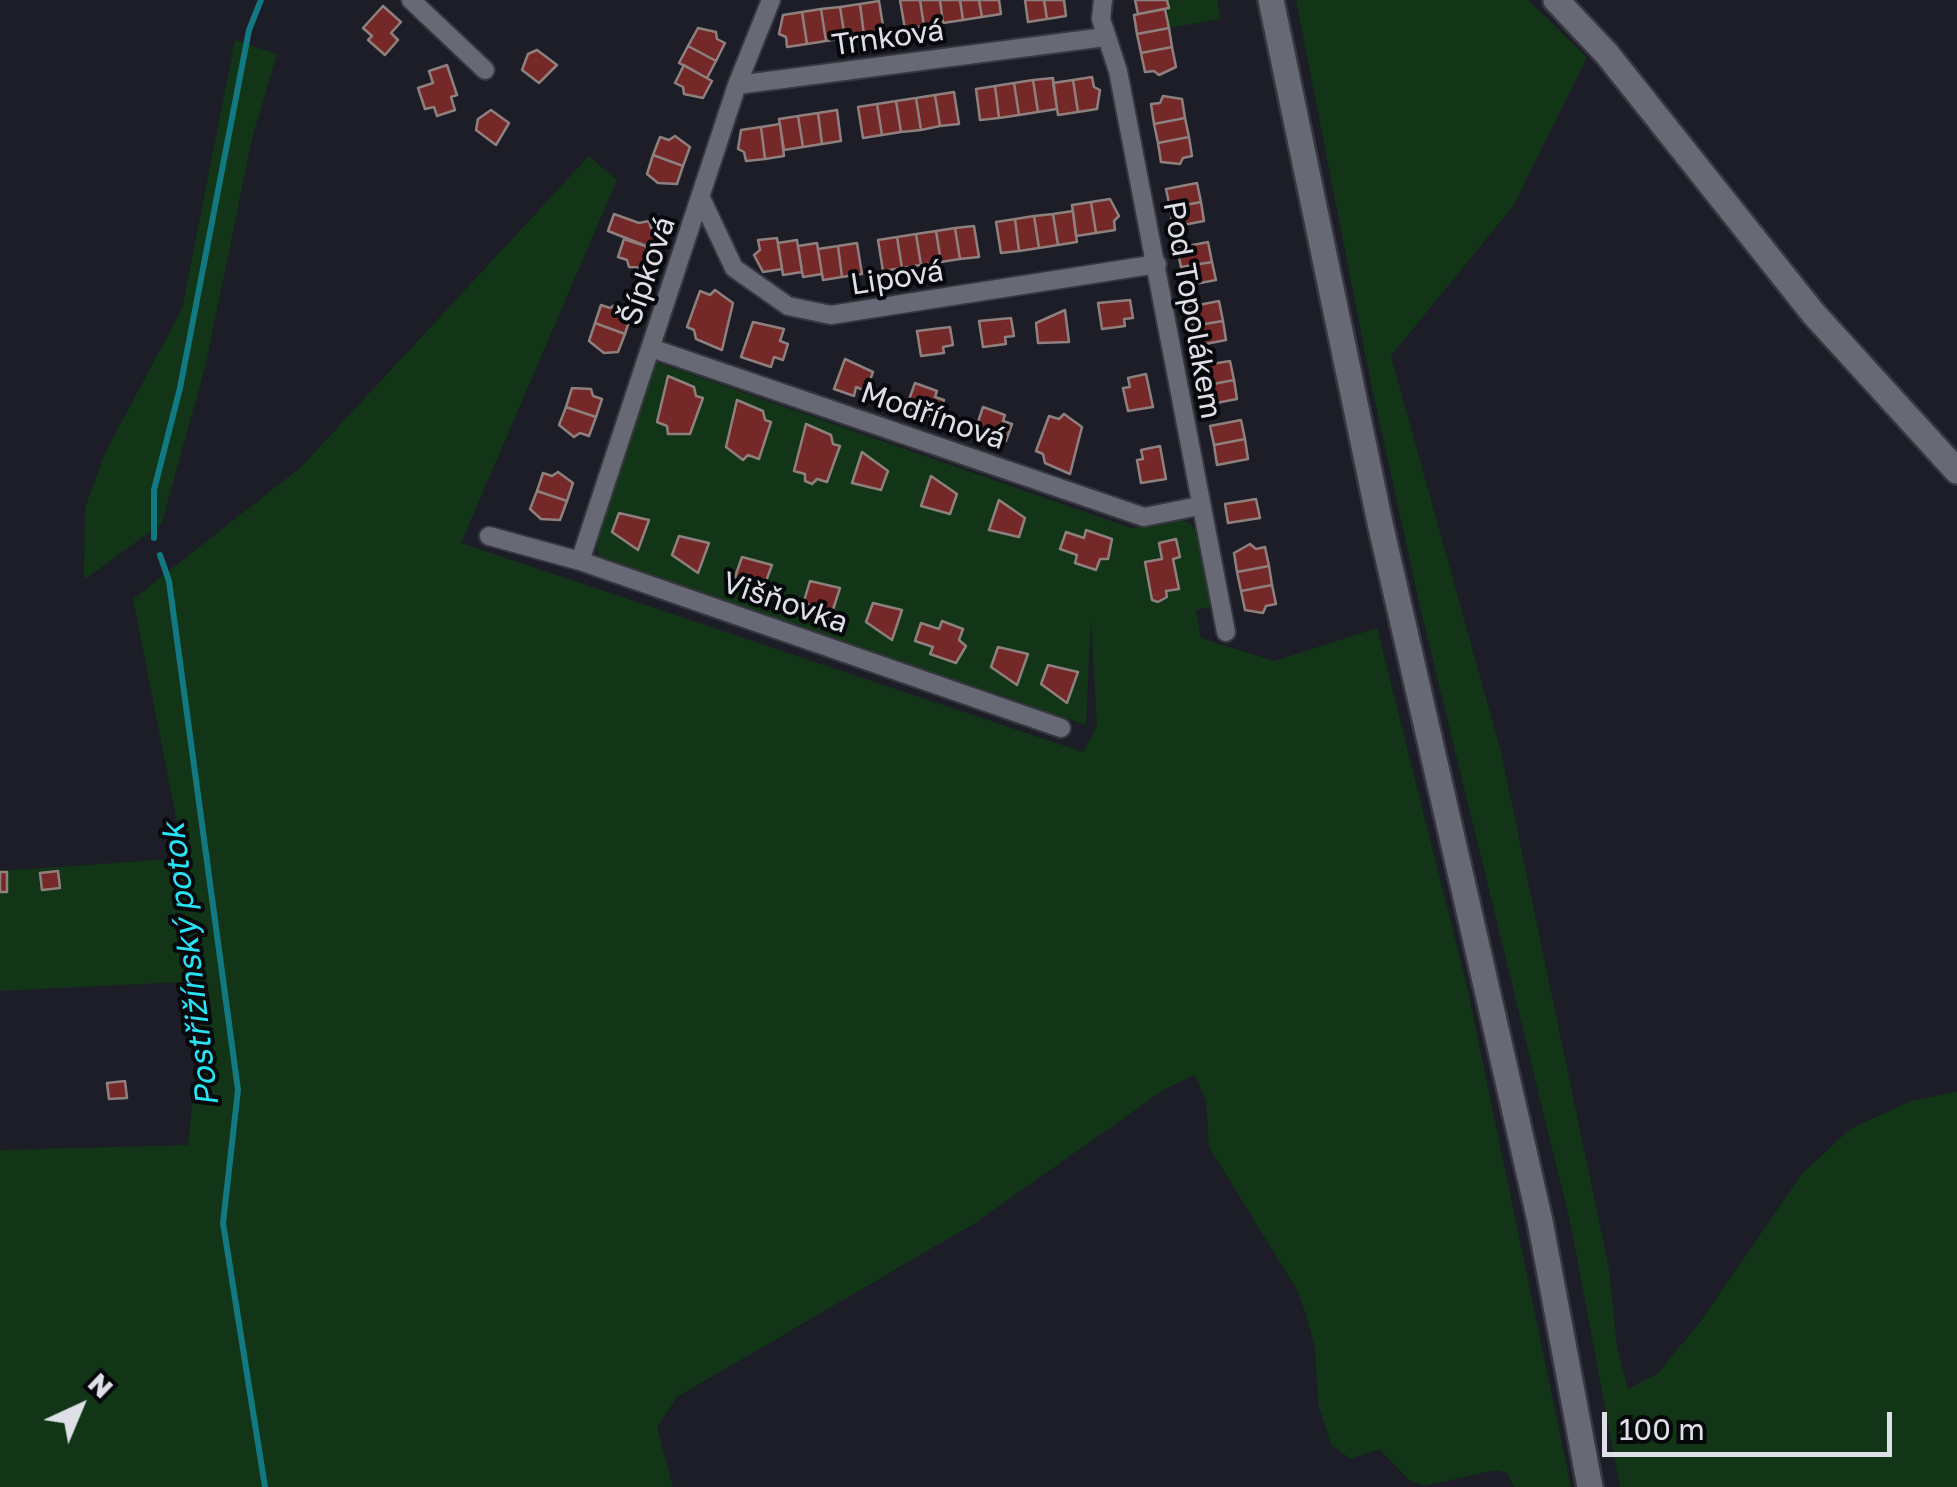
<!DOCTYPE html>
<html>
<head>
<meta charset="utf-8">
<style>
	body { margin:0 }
	#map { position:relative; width:1957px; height:1487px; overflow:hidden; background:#1c1d26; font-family:"Golos Text",sans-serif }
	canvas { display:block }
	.north { position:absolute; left:30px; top:1357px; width:100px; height:100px; -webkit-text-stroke:8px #07080c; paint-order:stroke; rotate:44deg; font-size:28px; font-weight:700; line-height:40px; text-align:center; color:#dfe0e7 }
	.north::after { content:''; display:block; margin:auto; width:35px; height:45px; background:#dfe0e7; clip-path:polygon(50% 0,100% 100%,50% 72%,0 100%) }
	.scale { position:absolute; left:1602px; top:1412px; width:290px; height:45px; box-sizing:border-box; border:5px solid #dfe0e7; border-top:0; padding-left:12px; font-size:30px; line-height:35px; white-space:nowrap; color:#dfe0e7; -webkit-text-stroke:8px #07080c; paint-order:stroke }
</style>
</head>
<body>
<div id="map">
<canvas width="1957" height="1487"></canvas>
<div class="north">N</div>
<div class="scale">100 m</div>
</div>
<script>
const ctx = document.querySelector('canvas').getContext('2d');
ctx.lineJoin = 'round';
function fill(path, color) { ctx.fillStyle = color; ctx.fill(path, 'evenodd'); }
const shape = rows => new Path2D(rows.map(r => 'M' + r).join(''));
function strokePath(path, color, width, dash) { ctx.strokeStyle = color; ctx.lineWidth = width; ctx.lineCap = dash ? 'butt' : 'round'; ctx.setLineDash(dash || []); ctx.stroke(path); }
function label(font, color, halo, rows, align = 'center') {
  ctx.font = font + ' "Golos Text",sans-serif'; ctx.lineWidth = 8; ctx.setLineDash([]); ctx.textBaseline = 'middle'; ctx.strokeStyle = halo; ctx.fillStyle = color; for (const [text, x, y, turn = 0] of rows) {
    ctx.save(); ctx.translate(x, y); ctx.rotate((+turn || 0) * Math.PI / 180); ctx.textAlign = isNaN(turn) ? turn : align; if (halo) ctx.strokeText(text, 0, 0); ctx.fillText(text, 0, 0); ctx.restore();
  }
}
fill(shape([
	[1167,0,1217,0,1221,19,1169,28],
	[1296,0,1528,0,1587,57,1514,205,1391,356,1501,752,1609,1269,1617,1347,1628,1389,1658,1373,1701,1321,1801,1175,1850,1129,1913,1100,1957,1092,1957,1487,1620,1487,1571,1226,1420,607,1371,383],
	[235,40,277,54,252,139,206,363,162,523,84,580,85,508,105,453,182,309],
	[589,156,617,180,461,543,1083,752,1097,727,1091,619,1086,725,600,557,593,540,653,361,1131,528,1181,519,1191,524,1197,533,1211,607,1196,610,1201,638,1274,661,1377,628,1467,987,1571,1487,1514,1487,1507,1473,1495,1470,1424,1486,1410,1481,1379,1449,1351,1459,1331,1445,1318,1403,1315,1348,1306,1314,1297,1290,1209,1147,1206,1101,1195,1075,1165,1089,975,1223,677,1397,657,1427,673,1487,0,1487,0,1150,188,1145,204,981,0,991,0,871,184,858,133,599,301,467]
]), '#113516');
strokePath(shape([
	[154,538,154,490,180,388,249,30,261,0],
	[160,555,169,581,238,1090,223,1223,265,1487]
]), '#127983', 6);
const building = shape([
	[900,0,920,0,924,26,905,29,900,0],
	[920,0,940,0,943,23,924,26,920,0],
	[940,0,960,0,963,20,943,23,940,0],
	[960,0,979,0,982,17,963,20,960,0],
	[979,0,999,0,1001,14,982,17,979,0],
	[1025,0,1044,0,1047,19,1028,22,1025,0],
	[1044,0,1064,0,1066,16,1047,19,1044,0],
	[1135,0,1167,0,1169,8,1138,14,1135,0],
	[879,1,884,32,864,35,860,4,879,1],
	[860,4,864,35,845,38,840,7,860,4],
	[383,6,401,22,391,33,398,40,385,55,368,40,372,36,363,28,383,6],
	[840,7,845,38,826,41,821,9,840,7],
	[821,9,826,41,807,44,802,12,821,9],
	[1165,9,1169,28,1137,34,1134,15,1165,9],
	[802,12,807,44,787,47,786,37,779,34,783,15,802,12],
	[698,28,716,32,717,39,725,43,716,61,688,46,698,28],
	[1169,28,1172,47,1141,53,1137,34,1169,28],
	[688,46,716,61,707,78,679,63,688,46],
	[1172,47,1176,67,1159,75,1154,71,1145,72,1141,53,1172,47],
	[537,50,557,65,539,83,522,70,528,54,537,50],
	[447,65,457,95,451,97,455,110,437,116,434,107,425,109,418,88,433,83,429,71,447,65],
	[684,65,712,81,703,98,684,94,683,87,675,83,684,65],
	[1092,77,1094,87,1100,90,1097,109,1078,112,1073,80,1092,77],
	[1053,78,1057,109,1038,112,1033,80,1053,78],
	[1033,80,1038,112,1019,115,1014,83,1033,80],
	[1073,80,1078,112,1058,115,1053,83,1073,80],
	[1014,83,1019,115,999,118,995,86,1014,83],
	[995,86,999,118,980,120,976,89,995,86],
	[954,92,959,124,940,126,935,95,954,92],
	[935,95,940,126,921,130,916,98,935,95],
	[1163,96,1182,99,1185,118,1154,124,1151,104,1160,103,1163,96],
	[916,98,921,130,901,132,896,101,916,98],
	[896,101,901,132,882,135,877,104,896,101],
	[877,104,882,135,863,138,858,107,877,104],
	[491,110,509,123,496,145,476,130,478,119,491,110],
	[837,110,841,141,822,144,818,113,837,110],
	[818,113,822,144,803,147,798,116,818,113],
	[798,116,803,147,784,150,779,119,798,116],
	[1185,118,1189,137,1158,143,1154,124,1185,118],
	[780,124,784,156,765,159,761,127,780,124],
	[761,127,765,159,746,161,744,152,738,149,741,130,761,127],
	[675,136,690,147,683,166,653,155,660,137,669,140,675,136],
	[1189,137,1192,156,1183,158,1180,164,1161,162,1158,143,1189,137],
	[653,155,683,166,677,184,658,183,647,174,653,155],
	[1197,183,1201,202,1170,208,1166,189,1197,183],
	[1110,199,1119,216,1114,221,1115,230,1096,233,1091,202,1110,199],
	[1091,202,1096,233,1076,236,1072,205,1091,202],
	[1201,202,1204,221,1173,227,1170,208,1201,202],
	[1073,211,1077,242,1058,245,1053,214,1073,211],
	[614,214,639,223,649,221,651,228,660,231,654,249,608,231,614,214],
	[1053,214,1058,245,1039,248,1034,216,1053,214],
	[1034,216,1039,248,1019,251,1015,219,1034,216],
	[1015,219,1019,251,1001,253,996,222,1015,219],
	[974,226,979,257,960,259,955,228,974,226],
	[955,228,960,259,941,262,936,231,955,228],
	[936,231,941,262,921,265,916,234,936,231],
	[916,234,921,265,902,268,897,237,916,234],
	[897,237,902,268,883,271,878,240,897,237],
	[777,238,782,269,763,272,754,255,760,250,758,240,777,238],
	[624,239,654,249,648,268,629,267,627,260,618,257,624,239],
	[797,240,802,272,783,275,778,243,797,240],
	[1208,242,1212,262,1181,267,1177,248,1208,242],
	[817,243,822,274,803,277,798,246,817,243],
	[857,243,862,274,842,277,838,246,857,243],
	[838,246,842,277,823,280,818,249,838,246],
	[1212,262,1216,280,1184,286,1181,267,1212,262],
	[715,290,733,303,722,350,696,339,694,330,687,327,700,291,710,295,715,290],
	[1130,300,1133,318,1124,319,1125,326,1102,329,1098,303,1130,300],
	[1219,301,1223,321,1192,326,1188,307,1219,301],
	[616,304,631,315,625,334,595,323,601,305,610,308,616,304],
	[1065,310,1069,342,1038,343,1036,323,1065,310],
	[1011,318,1014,336,1005,337,1006,344,983,347,979,321,1011,318],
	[1223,321,1226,340,1195,346,1192,326,1223,321],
	[753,322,784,329,780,341,788,344,783,360,774,357,771,367,741,357,753,322],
	[595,323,625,334,618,352,604,353,589,341,595,323],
	[950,327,953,345,943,347,944,353,921,356,917,331,950,327],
	[845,359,873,372,866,391,856,387,854,396,834,389,845,359],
	[1230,361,1234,380,1203,386,1199,366,1230,361],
	[1146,374,1153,407,1128,411,1123,388,1130,387,1128,378,1146,374],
	[668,376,694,387,696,396,703,398,690,434,668,434,667,426,657,422,668,376],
	[1234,380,1237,399,1206,405,1203,386,1234,380],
	[915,383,937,391,935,397,944,400,937,418,906,408,915,383],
	[572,388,591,389,593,396,602,399,596,417,566,407,572,388],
	[737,400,763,411,765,420,771,422,759,459,748,455,743,460,726,447,737,400],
	[566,407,596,417,589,436,580,433,574,437,559,425,566,407],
	[983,407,1005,415,1003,421,1012,424,1006,441,975,431,983,407],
	[1064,414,1082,427,1070,474,1045,463,1043,454,1036,451,1049,416,1059,419,1064,414],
	[1241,420,1245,439,1214,445,1210,426,1241,420],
	[806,424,831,435,833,444,840,446,827,482,817,479,812,484,805,481,805,474,794,471,806,424],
	[1245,439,1248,459,1217,465,1214,445,1245,439],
	[1160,446,1166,479,1141,483,1137,460,1143,459,1141,450,1160,446],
	[862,452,888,471,881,490,852,483,862,452],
	[558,472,573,483,567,501,537,491,543,473,552,476,558,472],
	[931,476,957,494,950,514,921,506,931,476],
	[537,491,567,501,560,520,541,519,530,509,537,491],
	[1256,499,1260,518,1228,523,1225,504,1256,499],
	[999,500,1025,518,1019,537,989,530,999,500],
	[619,513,649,520,638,550,612,532,619,513],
	[1086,530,1112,539,1108,559,1100,559,1096,570,1075,563,1077,555,1060,549,1066,532,1084,538,1086,530],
	[679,536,709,543,698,573,672,555,679,536],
	[1176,539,1180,557,1173,559,1179,589,1166,591,1167,597,1158,602,1152,600,1145,562,1162,559,1159,543,1176,539],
	[1250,544,1256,549,1265,547,1269,566,1237,572,1234,553,1250,544],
	[742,557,772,565,761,595,735,577,742,557],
	[1269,566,1272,585,1241,591,1237,572,1269,566],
	[810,581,840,588,830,619,804,601,810,581],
	[1272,585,1276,604,1266,606,1263,613,1245,610,1241,591,1272,585],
	[873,603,902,610,892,640,866,622,873,603],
	[942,621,963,629,959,640,966,646,956,663,930,654,933,647,915,641,921,623,939,629,942,621],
	[998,647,1028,654,1017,685,991,667,998,647],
	[1048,665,1078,672,1067,703,1041,684,1048,665],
	[58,871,60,888,42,890,40,873,58,871],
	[0,872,7,872,7,892,0,892,0,872],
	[125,1081,127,1098,109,1099,107,1083,125,1081]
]);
fill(building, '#742827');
strokePath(building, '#8e807e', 2.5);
const street = shape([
	[411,0,485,70],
	[1103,0,1101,19,1118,71,1226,632],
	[737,85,1105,37],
	[701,198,734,268,788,306,831,315,1157,264],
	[651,348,1144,517,1199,506],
	[489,536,580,561,1061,728],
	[580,561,737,85,771,0]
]);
const secondary = shape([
	[1271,0,1380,523,1540,1221,1590,1487],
	[1556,0,1607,54,1813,313,1957,471]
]);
strokePath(street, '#37373f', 22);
strokePath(secondary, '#37373f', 30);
strokePath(street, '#676974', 18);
strokePath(secondary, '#676974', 25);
label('30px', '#dfe0e7', '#07080c', [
	["Trnková",888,38,-8],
	["Šípková",648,271,-71],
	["Lipová",897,278,-9],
	["Pod Topolákem",1192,310,80],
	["Modřínová",933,416,19],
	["Višňovka",785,603,19]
]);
label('italic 32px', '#29e3f5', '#07080c', [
	["Postřižínský potok",191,965,-97]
]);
</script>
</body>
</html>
